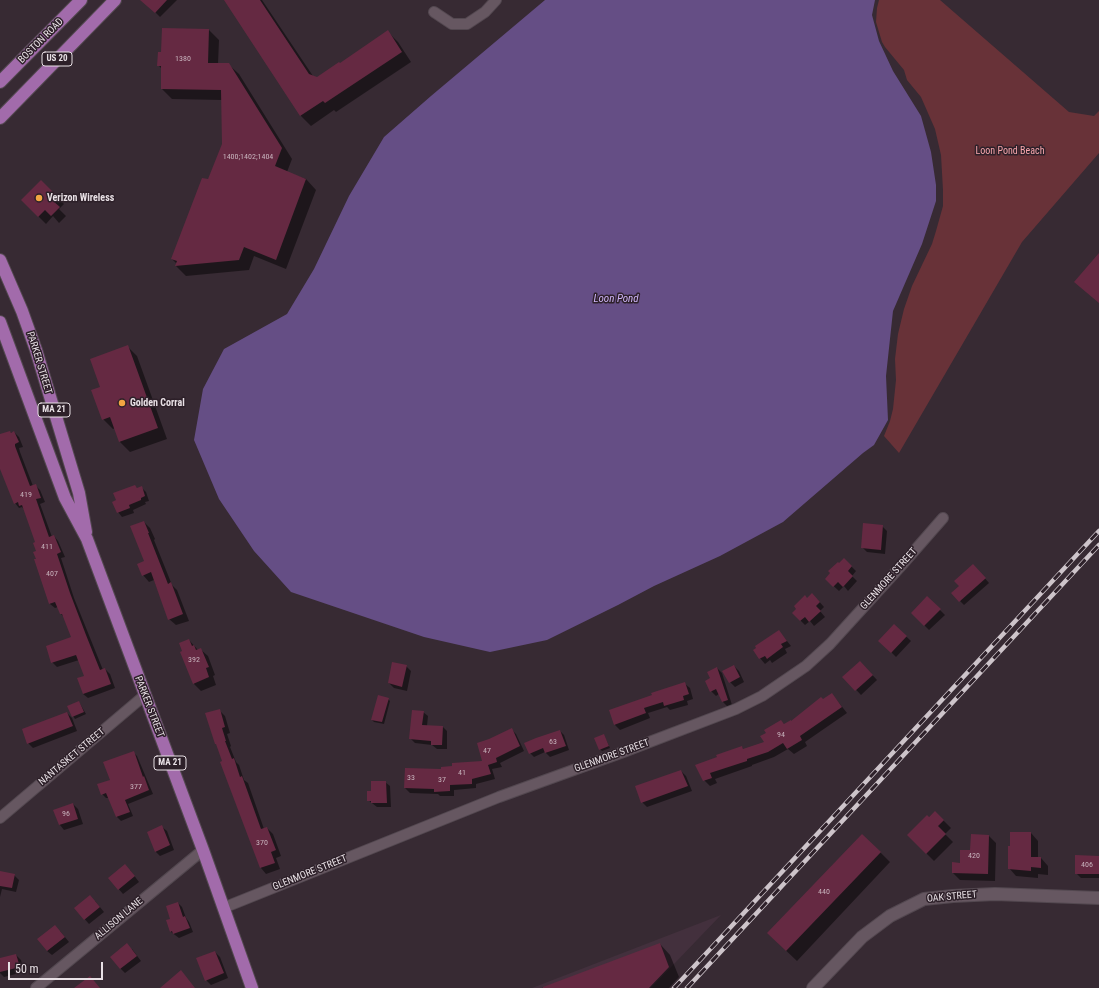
<!DOCTYPE html>
<style>
body{margin:0}
#map{position:relative;width:1099px;height:988px;overflow:hidden;background:#372a33;font-family:"Roboto Condensed",sans-serif}
canvas{display:block}
.scale{position:absolute;left:8px;top:962px;width:95px;height:18px;box-sizing:border-box;border:2px solid #e8e0e5;border-top:0;padding-left:5px;font-size:12px;line-height:14px;white-space:nowrap;color:#e8e0e5;-webkit-text-stroke:3px #2d2029;paint-order:stroke}
</style>
<div id="map">
<canvas width="1099" height="988"></canvas>
<div class="scale">50 m</div>
</div>
<script>
const context = document.querySelector('canvas').getContext('2d');
context.lineJoin = 'round';
function fill(path, color) {
  context.fillStyle = color;
  context.fill(path, 'evenodd');
}
function toPath(rows) {
  const path = new Path2D();
  for (const r of rows) {
    path.moveTo(r[0], r[1]);
    for (let i = 2; i < r.length; i += 2) path.lineTo(r[i], r[i + 1]);
  }
  return path;
}
function trace(path, color, width, dash) {
  context.strokeStyle = color;
  context.lineWidth = width;
  context.lineCap = dash ? 'butt' : 'round';
  context.setLineDash(dash || []);
  context.stroke(path);
}
function drawText(font, color, halo, rows, align = 'center') {
  context.font = font + ' "Roboto Condensed",sans-serif';
  context.lineWidth = 3;
  context.setLineDash([]);
  context.textBaseline = 'middle';
  context.strokeStyle = halo;
  context.fillStyle = color;
  for (const [text, x, y, turn = 0] of rows) {
    context.save();
    context.translate(x, y);
    context.rotate((+turn || 0) * Math.PI / 180);
    context.textAlign = isNaN(turn) ? turn : align;
    if (halo) context.strokeText(text, 0, 0);
    context.fillText(text, 0, 0);
    context.restore();
  }
}
const built = toPath([
 [721,915,651,988,532,988]
]);
const green = toPath([
 [879,0,940,0,1069,112,1094,116,1099,111,1099,153,1022,242,899,453,884,436,890,421,893,409,896,380,895,359,898,334,904,309,912,286,932,244,936,231,943,206,943,190,941,155,935,129,921,97,907,80,904,70,885,47,882,42,876,22,877,8]
]);
const water = toPath([
 [545,0,875,0,872,15,879,41,893,71,921,116,931,152,936,185,936,201,922,244,893,311,886,376,888,420,874,445,863,453,783,522,720,556,654,586,618,605,547,640,490,652,424,637,291,592,254,551,219,499,194,440,203,389,224,349,287,314,314,269,349,196,384,137,431,96]
]);
const shadow = toPath([
 [143,0,177,0,160,17],
 [225,0,262,0,313,76,317,78,340,65,388,32,398,42,411,62,336,112,334,110,311,126,301,116],
 [209,30,219,40,218,64,228,64,239,74,292,159,287,172,306,179,316,190,286,269,254,256,249,270,186,276,176,266,177,264,172,259,208,180,223,144,222,100,172,99,162,89,162,69,158,65,162,53],
 [41,181,64,204,59,209,66,216,59,223,53,216,46,224,22,200],
 [127,346,137,356,167,439,130,452,120,442,115,428,113,429,103,419,102,387],
 [10,432,12,433,14,432,19,437,23,447,19,448,20,452,33,486,35,485,40,490,45,502,40,504,52,537,54,536,58,541,65,557,61,558,74,598,103,670,105,669,110,674,115,688,88,698,83,694,85,676,79,660,57,667,52,662,72,638,64,617,61,614,58,607,55,608,50,604,37,559,37,543,25,510,22,507,19,508,15,503,0,466,0,435],
 [135,486,138,489,141,487,146,492,149,501,145,502,146,504,133,510,134,513,122,517,118,512,118,501],
 [144,522,150,528,155,539,154,540,172,585,177,590,189,621,176,625,169,619,154,580,149,582,143,575,145,562],
 [882,526,887,531,885,554,867,552,862,547],
 [844,559,856,571,852,576,857,581,848,591,844,586,839,591,826,579],
 [977,569,989,583,964,605,960,601],
 [927,597,945,615,929,630,912,613],
 [807,599,817,599,824,607,820,611,825,617,814,626,810,621,805,625,793,613],
 [894,625,911,641,896,657,880,641],
 [779,631,791,646,785,649,787,653,772,663,770,660,765,664,754,651],
 [189,640,198,650,200,649,208,656,215,675,213,676,216,685,201,691,194,684],
 [406,666,411,671,407,691,394,688,389,683],
 [734,666,739,671,744,682,735,687,730,682],
 [865,667,877,680,861,695,844,677],
 [717,668,722,673,732,705,728,707,723,702,719,694,716,696,711,691,712,679],
 [685,684,690,688,693,699,687,701,688,705,670,710,667,707,648,713,650,718,620,730,615,725,610,711],
 [832,694,847,713,805,742,807,746,794,754,788,749,774,757,752,765,752,766,715,779,717,783,710,786,704,780,697,766,742,747,744,750,765,743,781,721,785,725,791,722],
 [388,699,390,701,384,724,374,722,372,720],
 [79,702,86,714,75,719,73,716],
 [219,710,225,716,230,733,227,734,231,746,230,747,236,762,239,765,244,780,248,783,264,829,267,828,273,834,281,856,276,858,280,869,266,874,261,868,221,763,224,762],
 [423,712,428,716,427,726,442,726,447,731,447,749,437,749,432,745,415,743,410,738],
 [67,713,72,718,77,731,33,748,28,743],
 [511,729,516,734,524,751,500,763,502,767,492,769,495,779,476,784,476,788,454,790,454,796,440,796,438,794,410,793,405,788,442,770,483,762,490,740],
 [560,731,564,735,569,750,550,757,545,752,534,757,530,753],
 [604,735,610,748,602,751,600,749],
 [133,752,137,756,153,794,128,804,133,816,121,821,117,817,109,798,106,798,102,794,111,780],
 [681,771,686,776,692,791,647,807,642,802],
 [385,782,390,786,391,807,377,807,368,800,372,792],
 [73,804,78,809,83,824,64,830,60,825,55,810],
 [935,812,951,828,945,834,953,842,934,861,908,835],
 [162,827,167,831,174,850,160,856,155,851],
 [1031,833,1038,841,1038,858,1041,858,1048,866,1048,875,1038,874,1038,878,1016,876,1009,868],
 [989,836,996,843,995,881,960,880,953,873,971,852],
 [880,852,890,862,797,961,778,943],
 [1099,857,1099,878,1081,878,1076,873],
 [130,870,139,882,123,894,110,879],
 [0,872,14,875,19,880,16,892,2,889,0,897],
 [95,901,104,912,89,924,75,908],
 [178,903,182,907,186,918,189,922,193,932,179,938,171,932,167,921,172,919],
 [60,931,69,942,52,955,47,951],
 [660,944,670,955,679,977,669,988,542,988],
 [132,949,141,961,125,973,120,968],
 [215,952,220,957,228,978,211,985,206,980],
 [16,955,21,960,24,972,4,977,0,973,0,959]
]);
const building = toPath([
 [140,0,167,0,155,13],
 [224,0,260,0,309,74,317,77,339,62,340,63,388,30,402,52,325,103,323,101,300,116],
 [162,28,209,29,208,63,229,63,282,148,275,166,306,179,276,260,244,247,239,260,175,266,177,261,171,259,202,178,208,179,222,144,221,90,161,89,161,66,157,66,158,52,161,52],
 [41,180,57,196,53,201,60,207,51,216,45,210,38,217,21,200],
 [1099,253,1099,303,1074,282],
 [128,345,158,428,119,442,110,417,102,420,91,390,100,387,90,359],
 [10,431,11,433,14,431,19,442,15,444,15,446,30,486,36,484,41,498,36,499,49,537,54,535,61,552,57,554,70,593,86,635,100,670,105,668,111,684,83,694,77,678,84,676,76,655,51,663,46,646,71,637,62,614,60,614,55,602,49,604,34,559,36,559,33,552,36,551,33,543,35,542,22,505,19,506,18,502,14,504,0,469,0,434],
 [135,485,137,488,142,486,145,496,141,498,141,500,129,505,130,508,117,513,112,502,116,500,113,493],
 [144,521,149,533,148,533,168,584,171,582,183,614,168,620,151,572,142,576,137,564,144,561,130,526],
 [863,523,883,525,881,550,861,548],
 [844,558,852,566,848,571,853,576,843,587,838,582,833,587,825,579,830,573,828,571,838,562,839,563],
 [973,564,986,578,959,602,951,593,959,586,954,581],
 [812,593,820,602,816,606,821,611,809,622,805,617,800,621,792,613,796,609,794,606,805,595,807,598],
 [927,596,941,609,924,626,911,613],
 [894,624,907,636,891,653,878,641],
 [779,630,787,641,781,644,783,647,767,659,765,656,759,659,753,650,756,648,755,646],
 [189,639,192,646,194,645,196,650,201,648,209,667,206,668,209,677,193,684,180,652,182,651,179,643],
 [860,661,873,675,855,691,842,677],
 [392,662,407,665,402,687,388,683],
 [734,665,740,677,729,683,722,671],
 [717,667,728,700,722,702,716,689,710,692,705,681,710,678,707,672],
 [685,682,689,694,683,696,684,700,664,706,663,702,644,708,646,713,614,725,609,710,652,695,651,693],
 [832,693,842,707,800,736,802,740,787,749,783,743,768,752,747,759,747,761,710,773,712,778,703,781,695,765,717,757,716,755,742,746,743,749,764,742,760,736,766,733,764,730,781,720,784,724,791,720,791,721,821,697,823,699],
 [378,695,389,698,382,722,371,720],
 [79,701,84,712,72,717,67,706],
 [220,709,225,727,222,728,226,741,225,741,232,759,234,758,240,777,242,776,261,829,267,827,276,850,271,852,275,863,260,868,220,762,222,761,216,744,215,744,205,713],
 [412,710,424,711,422,725,443,726,442,745,431,745,431,741,409,739],
 [67,712,73,726,27,744,22,729],
 [512,728,520,746,496,758,497,762,488,765,491,774,472,779,472,784,450,785,450,791,434,792,434,789,404,788,405,768,441,769,441,767,452,766,452,763,482,761,477,743,489,739],
 [560,730,566,746,545,753,543,748,529,754,524,743,536,738],
 [604,734,609,746,599,750,594,738],
 [134,751,143,777,144,776,149,790,125,800,130,812,116,817,106,793,101,795,97,784,110,780,103,762],
 [681,770,688,786,641,803,635,786],
 [371,781,386,781,387,803,371,803,371,801,367,801,367,791,371,791],
 [73,803,78,819,59,825,53,810],
 [935,811,944,820,938,826,946,834,926,854,907,835,927,815,929,817],
 [162,825,170,845,155,852,147,832],
 [1010,832,1031,832,1031,857,1041,857,1041,868,1031,867,1031,871,1008,869,1008,846,1010,846],
 [862,834,881,852,786,951,767,933],
 [971,834,989,835,988,874,952,873,952,862,960,863,960,850,970,850],
 [1075,855,1099,856,1099,874,1075,874],
 [125,864,135,876,118,890,108,878],
 [0,871,15,874,12,888,0,886],
 [90,895,100,907,84,920,74,908],
 [178,902,183,917,185,916,190,928,173,934,172,931,170,932,166,920,170,919,166,906],
 [55,925,65,937,47,951,37,939],
 [127,943,137,956,120,969,110,957],
 [660,943,669,967,649,988,543,988,543,987],
 [215,951,224,973,205,981,196,958],
 [16,954,20,967,0,972,0,958],
 [181,970,195,988,160,988],
 [90,976,100,988,74,988]
]);
const minor = toPath([
 [434,12,452,24,467,24,485,12,496,0],
 [0,818,145,695],
 [223,908,499,797,626,751,736,709,762,696,806,666,830,644,901,566,943,518],
 [36,988,203,850]
]);
const tertiary = toPath([
 [813,988,862,937,890,916,924,899,953,896,995,894,1099,898]
]);
const primary = toPath([
 [0,82,81,0],
 [0,118,115,0],
 [0,260,22,311,36,350,79,493,86,532],
 [0,322,65,498,87,539,203,850,252,988]
]);
const rail = toPath([
 [674,988,1099,531],
 [687,988,1099,545]
]);
const markers = [
 [39,198,4,"#f3a542"],
 [122,403,4,"#f3a542"]
];
const numberNames = [
 ["1380",183,59],
 ["1400;1402;1404",248,157],
 ["419",26,495],
 ["411",47,547],
 ["407",52,574],
 ["392",194,660],
 ["94",781,735],
 ["63",553,742],
 ["47",487,751],
 ["41",462,773],
 ["33",411,778],
 ["37",442,780],
 ["377",136,787],
 ["96",66,814],
 ["370",262,843],
 ["420",974,856],
 ["406",1087,865],
 ["440",824,892]
];
const shields = [
 [57,59,30],
 [54,410,32],
 [170,763,32]
];
const shieldNames = [
 ["US 20",57,59],
 ["MA 21",54,410],
 ["MA 21",170,763]
];
const streetNames = [
 ["BOSTON ROAD",41,41,-45],
 ["PARKER STREET",39,363,73],
 ["GLENMORE STREET",889,579,-48],
 ["PARKER STREET",149,707,69],
 ["GLENMORE STREET",612,756,-20],
 ["NANTASKET STREET",72,757,-40],
 ["GLENMORE STREET",310,873,-22],
 ["OAK STREET",952,897,-5],
 ["ALLISON LANE",119,919,-40]
];
const parkNames = [
 ["Loon Pond Beach",1010,151]
];
const poiNames = [
 ["Verizon Wireless",47,198],
 ["Golden Corral",130,403]
];
const waterNames = [
 ["Loon Pond",616,299]
];
fill(built, '#43303d');
fill(green, '#683238');
fill(water, '#654e85');
fill(shadow, '#0007');
fill(building, '#652942');
trace(minor, '#534850', 12);
trace(tertiary, '#534850', 14);
trace(primary, '#534850', 14);
trace(minor, '#665761', 10);
trace(tertiary, '#665761', 12);
trace(primary, '#a26bab', 12);
trace(rail, '#cdc4ca', 4.5);
trace(rail, '#2d2029', 3, [9]);
for (const [x, y, r, color] of markers) {
  const dot = new Path2D();
  dot.arc(x, y, r, 0, 2 * Math.PI);
  context.fillStyle = color;
  context.fill(dot);
  trace(dot, '#2d2029', 1.5);
}
drawText('8px', '#c7b2bc', null, numberNames);
for (const [x, y, w] of shields) {
  const box = new Path2D();
  box.roundRect(x - w / 2, y - 7, w, 14, 3);
  context.fillStyle = '#2d2029';
  context.fill(box);
  trace(box, '#e8e0e5', 1);
}
drawText('bold 9px', '#e8e0e5', null, shieldNames);
drawText('10px', '#e8e0e5', '#2d2029', streetNames);
drawText('10px', '#f8a6ac', '#2d2029', parkNames);
drawText('bold 10px', '#e8e0e5', '#2d2029', poiNames, 'left');
drawText('italic 11px', '#cfb5f8', '#2d2029', waterNames);
</script>
